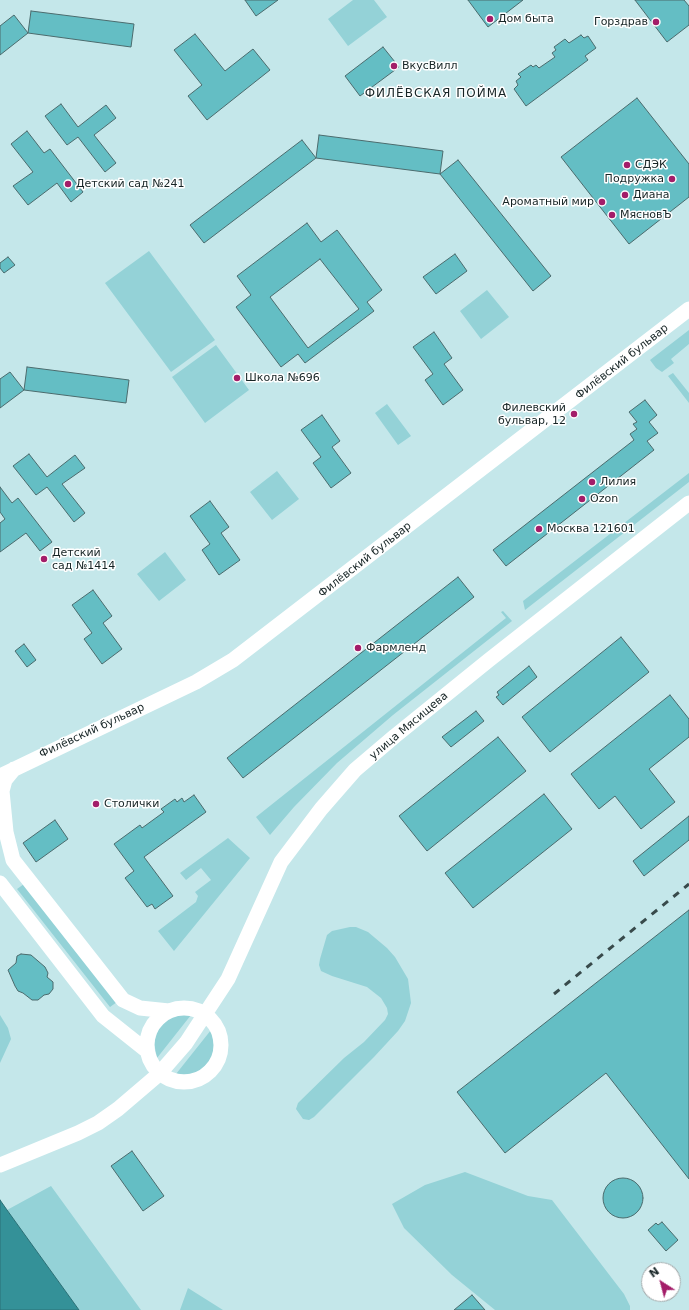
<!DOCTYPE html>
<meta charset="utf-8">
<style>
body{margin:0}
#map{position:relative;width:689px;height:1310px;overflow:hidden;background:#c4e7ea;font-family:"DejaVu Sans",sans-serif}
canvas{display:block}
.north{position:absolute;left:641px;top:1262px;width:40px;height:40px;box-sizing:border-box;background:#fff;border:1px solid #a2a7a8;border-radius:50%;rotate:324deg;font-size:11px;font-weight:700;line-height:16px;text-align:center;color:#162425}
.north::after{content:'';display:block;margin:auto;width:14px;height:18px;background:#a31d69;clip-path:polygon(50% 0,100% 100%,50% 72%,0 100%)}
</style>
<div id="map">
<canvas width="689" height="1310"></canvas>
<div class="north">N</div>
</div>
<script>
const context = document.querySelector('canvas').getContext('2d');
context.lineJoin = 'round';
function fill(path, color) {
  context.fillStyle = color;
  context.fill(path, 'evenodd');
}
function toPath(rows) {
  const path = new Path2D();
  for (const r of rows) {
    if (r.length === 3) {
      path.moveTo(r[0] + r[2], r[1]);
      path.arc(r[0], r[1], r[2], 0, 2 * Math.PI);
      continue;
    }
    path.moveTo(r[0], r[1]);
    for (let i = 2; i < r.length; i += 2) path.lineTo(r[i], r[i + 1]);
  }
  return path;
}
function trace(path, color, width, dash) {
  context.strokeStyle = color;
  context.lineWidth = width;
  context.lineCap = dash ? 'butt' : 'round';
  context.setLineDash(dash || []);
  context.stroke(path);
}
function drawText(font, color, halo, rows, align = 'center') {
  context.font = font + ' "DejaVu Sans",sans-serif';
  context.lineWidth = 3;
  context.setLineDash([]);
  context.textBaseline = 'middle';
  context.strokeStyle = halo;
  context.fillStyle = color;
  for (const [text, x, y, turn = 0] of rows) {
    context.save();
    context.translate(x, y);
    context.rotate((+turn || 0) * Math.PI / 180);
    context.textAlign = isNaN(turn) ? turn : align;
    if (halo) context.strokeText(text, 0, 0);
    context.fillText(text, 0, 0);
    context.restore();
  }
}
const green = toPath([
 [353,0,374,0,387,17,348,46,328,19],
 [149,251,215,340,171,372,105,283],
 [487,290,509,317,481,339,460,311],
 [689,330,689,344,671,359,674,363,662,372,656,368,650,360],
 [216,345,249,390,205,423,172,377],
 [673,373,689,393,689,403,668,376],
 [387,404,411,436,398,445,375,413],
 [277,471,299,499,272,520,250,492],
 [689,473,689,482,525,610,523,601],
 [165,552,186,580,159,601,137,574],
 [503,611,512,621,393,715,337,763,294,807,270,835,256,817,506,618,501,612],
 [228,838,250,858,174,951,158,931,196,902,198,896,195,892,211,880,201,868,186,880,180,873],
 [24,884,117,1002,110,1007,17,889],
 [350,927,356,927,368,932,387,948,395,957,408,979,411,1003,405,1021,398,1031,374,1057,314,1117,309,1120,303,1119,296,1109,298,1103,344,1058,364,1042,385,1020,388,1014,387,1008,381,998,367,987,332,976,321,971,319,965,320,959,327,935,332,931],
 [184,1014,191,1015,157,1058,154,1043,158,1030,169,1018],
 [0,1015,8,1028,11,1039,0,1063],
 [211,1030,214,1046,213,1055,208,1063,201,1070,193,1074,176,1074],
 [465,1172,528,1196,552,1200,624,1294,630,1306,630,1310,495,1310,452,1275,404,1228,392,1204,425,1185],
 [51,1186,141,1310,79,1310,7,1210],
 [188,1288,223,1310,180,1310]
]);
const water = toPath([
 [0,1200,7,1210,79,1310,0,1310,0,1200]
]);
const building = toPath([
 [245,0,278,0,256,16,245,0],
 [468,0,523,0,488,27,468,0],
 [635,0,684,0,689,6,689,25,667,42,635,0],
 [31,11,134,24,131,47,28,33,0,55,0,26,14,15,28,33,31,11],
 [195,34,225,71,253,49,270,70,207,120,188,96,202,85,174,50,195,34],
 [581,35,584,38,588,36,596,48,585,56,588,60,526,106,514,89,518,85,516,81,521,77,518,74,531,65,533,67,536,65,539,68,555,57,552,53,556,50,554,47,565,39,569,43,581,35],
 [383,47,399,67,360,96,345,76,383,47],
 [637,98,689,164,689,197,629,244,561,157,637,98],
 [61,104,78,127,106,105,116,118,94,135,116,163,105,172,78,137,67,145,45,116,61,104],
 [27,131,44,153,50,149,83,192,71,202,57,183,28,205,13,186,33,172,11,144,27,131],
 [319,135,443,151,440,174,316,158,319,135],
 [302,140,316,158,204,243,190,225,302,140],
 [458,160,551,276,533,291,440,174,458,160],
 [307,223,321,242,337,230,382,290,367,302,374,311,305,363,298,354,281,367,236,307,251,295,237,276,307,223],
 [320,259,359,309,308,348,270,297,320,259],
 [455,254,467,271,436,294,423,277,455,254],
 [8,257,15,265,4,273,0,268,0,263,8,257],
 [434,332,452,358,444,364,463,390,443,405,425,380,433,374,413,347,434,332],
 [27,367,129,380,126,403,24,390,0,408,0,379,10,372,24,390,27,367],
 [645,400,657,415,649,422,658,433,647,441,654,450,506,566,493,550,634,440,630,434,637,429,633,424,637,422,629,412,645,400],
 [322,415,340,441,332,447,351,473,331,488,313,463,321,457,301,430,322,415],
 [29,454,47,477,75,455,85,468,62,484,85,513,74,522,47,487,36,495,13,466,29,454],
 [0,487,12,503,18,498,52,542,40,551,26,533,0,552,0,523,5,519,0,512,0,487],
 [210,501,229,527,221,533,240,560,219,575,202,550,210,544,190,516,210,501],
 [458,577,474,597,243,778,227,758,458,577],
 [93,590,112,616,103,623,122,649,102,664,84,639,92,633,72,605,93,590],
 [621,637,649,672,550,752,522,717,621,637],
 [24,644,36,660,27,667,15,651,24,644],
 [529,666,537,677,503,705,496,697,499,695,497,692,529,666],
 [670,695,689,719,689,737,649,769,675,802,641,829,615,796,599,809,571,774,670,695],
 [476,711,484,721,451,747,442,737,476,711],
 [498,737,526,771,427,851,399,816,498,737],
 [544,794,572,829,473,908,445,873,544,794],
 [194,795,206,812,144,857,173,896,155,909,152,904,147,907,125,878,134,871,114,844,140,825,142,828,164,812,161,809,175,799,177,802,182,798,184,802,194,795],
 [689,816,689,840,644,876,633,861,689,816],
 [55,820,68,839,36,862,23,843,55,820],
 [689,910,689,1179,606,1073,505,1153,457,1092,689,910],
 [21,954,31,955,45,967,48,973,47,977,53,982,53,989,49,994,44,995,38,1000,32,1000,23,993,18,991,15,986,8,970,16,963,17,956,21,954],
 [132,1151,164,1196,143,1211,111,1166,132,1151],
 [623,1198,20],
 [662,1222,678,1240,666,1251,648,1230,656,1223,658,1225,662,1222],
 [472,1295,485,1310,454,1310,472,1295]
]);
const secondary = toPath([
 [14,769,5,780,2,791,6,832,13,860,123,1000,140,1008,169,1011],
 [0,776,196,682,233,660,689,309],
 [0,883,103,1016,147,1051],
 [184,1045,37],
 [0,1165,78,1133,98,1123,118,1109,159,1074,186,1043,228,979,281,862,321,809,355,770,395,736,489,660,689,503]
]);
const rail = toPath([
 [554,994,689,884]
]);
const markers = [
 [490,19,4,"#a31d69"],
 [656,22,4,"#a31d69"],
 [394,66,4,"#a31d69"],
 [627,165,4,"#a31d69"],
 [672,179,4,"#a31d69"],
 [68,184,4,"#a31d69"],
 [625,195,4,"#a31d69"],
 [602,202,4,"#a31d69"],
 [612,215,4,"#a31d69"],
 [237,378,4,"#a31d69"],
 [574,414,4,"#a31d69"],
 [592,482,4,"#a31d69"],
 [582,499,4,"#a31d69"],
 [539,529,4,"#a31d69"],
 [44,559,4,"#a31d69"],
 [358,648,4,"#a31d69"],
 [96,804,4,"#a31d69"]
];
const poiNames = [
 ["Дом быта",498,19],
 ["Горздрав",648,22,"right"],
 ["ВкусВилл",402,66],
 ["СДЭК",635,165],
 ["Подружка",664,179,"right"],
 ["Детский сад №241",76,184],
 ["Диана",633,195],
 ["Ароматный мир",594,202,"right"],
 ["МясновЪ",620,215],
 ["Школа №696",245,378],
 ["Филевский",566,408,"right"],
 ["бульвар, 12",566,421,"right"],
 ["Лилия",600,482],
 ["Ozon",590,499],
 ["Москва 121601",547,529],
 ["Детский",52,553],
 ["сад №1414",52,566],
 ["Фармленд",366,648],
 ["Столички",104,804]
];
const streetNames = [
 ["Филёвский бульвар",622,362,-38],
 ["Филёвский бульвар",365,560,-38],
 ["улица Мясищева",409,726,-40],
 ["Филёвский бульвар",92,731,-25]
];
const neighbourhoodNames = [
 ["ФИЛЁВСКАЯ ПОЙМА",436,94]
];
fill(green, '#94d2d7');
fill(water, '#349198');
trace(water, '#2b7076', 1);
fill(building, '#64bec4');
trace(building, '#4b6b6d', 1);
trace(secondary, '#fff', 15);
trace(rail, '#384a4b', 3, [7, 7]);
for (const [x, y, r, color] of markers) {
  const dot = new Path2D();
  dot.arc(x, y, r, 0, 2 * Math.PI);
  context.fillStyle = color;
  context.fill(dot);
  trace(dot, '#fff', 1.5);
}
drawText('11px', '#162425', '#fff', poiNames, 'left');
drawText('11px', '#162425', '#fff', streetNames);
context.letterSpacing = '1px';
drawText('12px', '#162425', '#fff', neighbourhoodNames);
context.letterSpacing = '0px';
</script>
